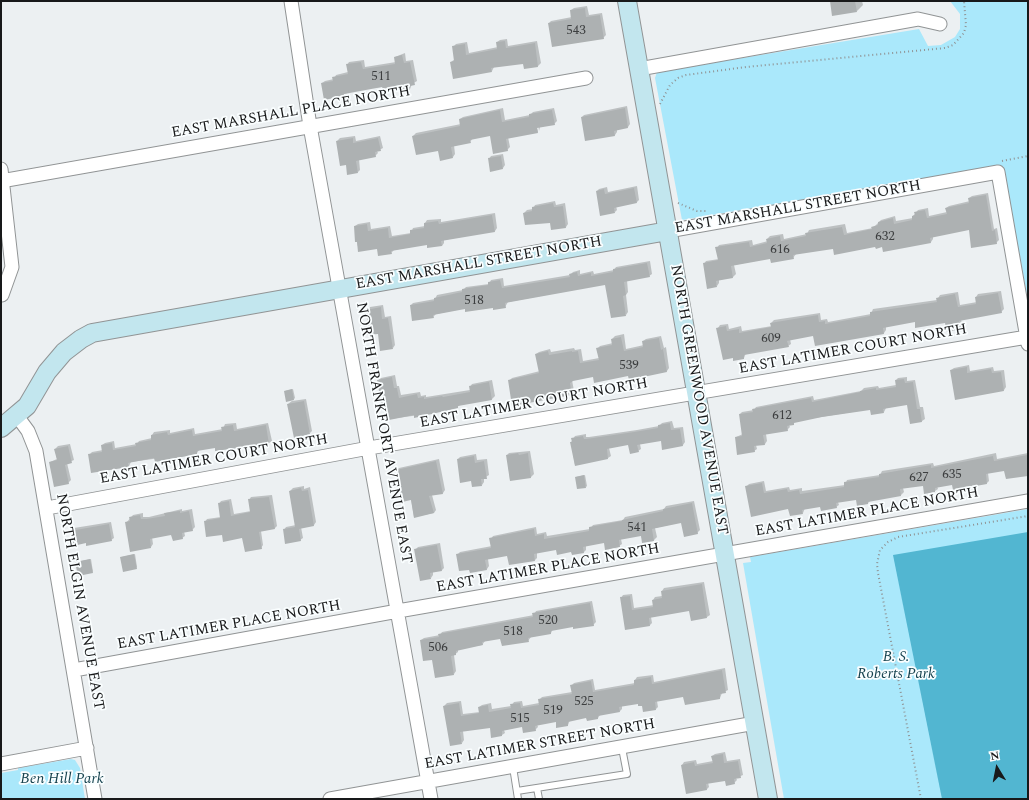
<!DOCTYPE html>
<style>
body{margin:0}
#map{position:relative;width:1029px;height:800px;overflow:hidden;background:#ecf0f2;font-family:Spectral,serif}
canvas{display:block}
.frame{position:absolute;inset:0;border:2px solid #18191a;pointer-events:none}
.north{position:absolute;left:977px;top:748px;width:40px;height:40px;-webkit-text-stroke:3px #fafeff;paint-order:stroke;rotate:350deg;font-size:11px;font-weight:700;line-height:16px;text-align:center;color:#18191a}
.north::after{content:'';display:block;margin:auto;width:14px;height:18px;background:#18191a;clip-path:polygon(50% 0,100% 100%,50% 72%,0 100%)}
</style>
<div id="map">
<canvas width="1029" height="800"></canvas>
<div class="frame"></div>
<div class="north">N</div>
</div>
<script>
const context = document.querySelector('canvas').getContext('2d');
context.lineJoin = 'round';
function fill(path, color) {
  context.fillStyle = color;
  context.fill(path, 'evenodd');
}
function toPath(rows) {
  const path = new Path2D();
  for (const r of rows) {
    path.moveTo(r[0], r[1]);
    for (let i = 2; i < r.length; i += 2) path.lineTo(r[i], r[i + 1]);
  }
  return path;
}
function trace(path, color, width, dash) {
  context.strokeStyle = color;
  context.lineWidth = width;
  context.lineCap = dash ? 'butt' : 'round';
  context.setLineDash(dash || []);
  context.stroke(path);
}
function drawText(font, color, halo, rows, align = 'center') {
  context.font = font + ' Spectral,serif';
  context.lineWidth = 3.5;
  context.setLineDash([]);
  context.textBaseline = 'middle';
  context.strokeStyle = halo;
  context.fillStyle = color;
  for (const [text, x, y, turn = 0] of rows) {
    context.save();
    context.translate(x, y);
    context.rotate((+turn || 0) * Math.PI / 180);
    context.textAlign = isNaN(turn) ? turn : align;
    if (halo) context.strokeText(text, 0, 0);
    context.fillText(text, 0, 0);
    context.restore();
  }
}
const green = toPath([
 [950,1,1028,1,1028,300,1003,166,682,220,655,78,657,72,919,29,928,46,941,45,955,37,960,29,960,14],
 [1028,509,1028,799,784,799,743,563,751,562,750,557],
 [71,759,75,760,80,768,85,799,1,799,1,773,18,770,18,768]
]);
const water = toPath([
 [1028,532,1028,799,942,799,893,555]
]);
const shadow = toPath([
 [831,1,862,1,863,5,857,11],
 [587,6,589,15,602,13,606,35,603,38,549,23,551,21,572,17,571,10,574,8],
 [507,39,508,46,537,41,541,63,538,66,525,68,524,63,494,67,492,71,451,62,455,59,453,47,456,44,467,42,469,53,498,47,497,42,500,40],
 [405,53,406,61,413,60,417,81,412,84,410,89,401,85,363,89,325,99,322,83,325,81,334,79,336,75,348,72,347,65,349,62,364,60,365,67,396,62,395,57],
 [627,106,630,124,628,127,617,129,617,132,615,135,586,140,582,117,584,115],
 [503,108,505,120,530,115,533,112,554,108,557,121,554,124,540,127,539,131,538,123,536,123,538,132,508,137,510,147,507,150,490,135,473,138,470,142,454,145,455,154,453,157,413,136,416,133,461,124,460,119,463,117],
 [355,136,356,141,380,136,383,148,377,151,378,153,375,156,359,159,360,170,358,172,346,164,337,141,340,138],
 [503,154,505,165,503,168,489,159,491,156],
 [637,186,639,200,637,202,616,206,617,210,615,212,597,191,599,189,607,187,608,192],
 [988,193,994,229,997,228,999,240,996,243,970,229,933,236,933,239,931,242,882,246,834,247,796,254,793,258,771,258,734,265,736,274,733,277,719,280,719,283,717,286,704,264,706,261,719,259,717,248,719,245,752,240,753,245,768,241,767,239,770,236,783,234,784,239,807,234,809,230,845,224,847,233,873,228,881,220,895,216,896,221,913,218,913,216,918,210,928,208,929,216,947,212,946,208,949,206,970,201,969,198,972,196],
 [555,201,556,205,565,203,568,224,566,227,524,213,527,210,533,209,535,205],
 [495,213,497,228,495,231,444,240,444,243,442,246,428,244,394,250,391,253,378,248,359,251,355,234,355,226,358,224,370,222,371,229,390,226,392,236,411,233,413,228,425,226,425,223,427,220,441,219,441,222],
 [650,261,652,274,649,276,627,280,628,292,626,295,628,312,626,315,606,284,508,302,505,307,466,308,436,314,433,317,411,305,413,303,435,299,437,295,463,290,466,287,489,284,491,280,503,278,504,286,570,275,573,272,580,270,580,274,593,271,594,274,614,270,616,267],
 [1001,291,1004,309,1001,312,961,319,962,326,960,328,946,322,915,321,886,326,886,330,884,333,814,335,790,339,791,344,788,346,746,353,744,358,718,328,720,325,728,324,729,329,741,326,742,331,772,326,771,323,774,320,820,313,821,320,827,319,828,322,871,314,873,309,937,300,940,295,958,292,960,305,977,302,976,297,978,294],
 [383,305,385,317,391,316,395,345,393,348,379,333,365,325,368,322,367,310,370,307],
 [624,334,626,349,644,345,643,341,646,339,661,336,664,348,666,347,669,368,667,371,594,376,572,380,574,391,571,394,509,381,512,378,540,371,536,354,539,352,550,349,551,352,574,348,575,350,581,349,583,361,599,358,597,349,600,346,613,343,612,339,615,336],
 [969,365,970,371,993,367,994,371,1004,370,1006,387,1004,390,951,370,954,368],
 [395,375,397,386,399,386,401,395,420,392,421,396,426,395,426,397,470,390,470,387,472,384,492,380,495,396,492,399,460,405,457,407,427,414,390,419,378,380,381,378],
 [907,377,907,381,915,380,920,407,923,407,925,419,922,421,911,423,908,404,886,408,884,412,871,409,796,421,789,425,790,427,787,430,766,434,767,441,765,444,756,445,757,449,754,451,736,437,743,434,740,414,742,412,754,410,756,407,813,396,814,400,861,391,864,388,878,386,879,388,896,385,896,380,898,378],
 [293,389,295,398,292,401,306,399,312,431,310,433,288,404,293,400,285,391],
 [672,421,674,428,683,427,685,442,683,445,661,440,640,444,641,449,638,451,629,444,609,448,611,456,608,458,575,465,571,442,575,436,586,434,586,437,589,437,637,430,659,426,662,423],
 [236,423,237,429,268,423,272,441,269,443,216,450,216,447,199,450,197,453,131,462,129,466,89,455,92,452,103,450,102,445,105,443,114,441,115,448,137,444,139,441,152,438,152,435,154,432,170,430,170,433,194,428,195,434,223,429,225,424],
 [70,444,74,460,67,463,71,480,68,483,50,462,57,459,55,449,58,446],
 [530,451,534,474,531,477,510,480,507,455,509,453],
 [996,453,997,459,1028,453,1028,475,1006,478,1005,470,988,473,989,481,987,483,953,483,937,486,938,489,935,491,924,485,903,488,904,492,901,495,871,500,868,503,857,499,838,502,839,505,836,507,821,506,805,508,803,513,747,486,749,484,764,481,766,491,789,487,790,490,802,488,802,491,845,485,847,480,880,475,882,471,933,463,934,466],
 [476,454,477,460,487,459,489,475,484,478,484,482,482,485,458,459,460,457],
 [439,459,445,490,443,493,432,495,436,510,434,513,414,517,411,499,397,470,399,468],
 [585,475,587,486,586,487,576,477],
 [304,486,304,489,310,487,316,522,314,525,301,527,303,538,300,540,284,530,286,527,296,525,290,491,293,488],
 [272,495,277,526,275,528,261,531,263,545,261,548,243,537,222,534,205,522,207,519,221,517,219,504,221,501,231,499,234,514,251,511,249,500,251,497],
 [694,501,700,530,697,533,682,522,655,528,657,537,654,540,643,542,641,535,621,539,622,544,619,546,605,542,586,545,586,550,584,552,557,549,537,552,537,558,535,560,508,555,488,559,489,566,487,569,470,569,457,555,460,552,492,546,491,539,493,536,536,527,537,534,546,532,547,536,590,529,593,525,623,520,625,517,664,509,666,506],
 [182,509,182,511,192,509,195,527,192,530,184,531,185,536,182,538,172,534,152,537,153,544,151,547,126,523,133,515,143,513,143,517,149,517],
 [111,522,114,538,111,540,86,542,71,531,74,528],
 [440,543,444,568,442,570,433,572,433,575,431,578,415,550,418,547],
 [135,554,137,567,136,568,122,557],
 [91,559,93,572,77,562],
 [704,582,710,615,707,617,690,610,651,617,652,623,650,625,626,629,621,598,623,595,632,594,634,608,654,605,653,600,655,597,662,596,662,591,664,588],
 [592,601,596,622,593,625,574,625,553,629,551,633,531,637,528,641,501,638,485,641,482,645,458,649,458,652,454,655,456,671,454,674,433,659,421,640,424,638,440,635,442,632,534,615,536,611],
 [725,668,728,690,722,693,720,698,684,696,657,701,658,707,656,709,638,703,622,705,622,709,620,711,600,715,598,718,587,717,570,720,568,725,556,721,537,724,538,727,535,730,523,726,504,730,505,733,502,735,490,727,463,731,464,740,462,743,444,706,447,703,461,701,463,714,480,712,479,707,482,705,491,703,492,709,511,706,514,702,522,701,523,706,539,703,539,700,542,697,572,692,571,686,574,683,593,679,595,690,635,683,635,680,637,677,653,675,654,682],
 [725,752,727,761,740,759,743,775,736,778,737,780,734,783,726,780,708,782,709,787,706,790,682,765,684,762,696,760,697,764,713,761,712,756,715,754]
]);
const building = toPath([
 [830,1,855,1,857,12,832,16],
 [585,8,586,17,600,15,604,39,552,47,548,23,571,19,570,10],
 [505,41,506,48,535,43,538,67,524,69,523,64,491,68,492,72,453,79,450,62,454,61,452,46,465,44,466,55,497,49,496,42],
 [402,55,404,63,410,62,415,85,410,86,410,90,401,92,400,86,383,89,382,87,344,94,344,96,324,100,321,83,333,81,332,77,348,74,346,64,361,62,363,69,395,64,394,57],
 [625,108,628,128,614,131,615,136,585,141,581,117],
 [500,110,502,122,529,117,529,114,552,110,555,125,537,128,538,133,506,139,508,151,493,154,490,136,470,140,471,143,451,147,453,158,440,161,438,151,416,155,412,136,460,126,459,119],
 [353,138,353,143,378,138,381,151,375,152,376,157,356,161,358,173,347,175,346,165,340,166,336,141],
 [501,156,503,169,490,172,488,158],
 [634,188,637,203,614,208,615,213,600,216,596,191,604,189,605,194],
 [986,195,992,231,995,230,997,244,971,248,969,230,930,238,931,243,883,252,882,247,876,249,875,247,834,255,833,249,793,255,794,259,771,263,770,259,731,266,733,278,716,281,717,287,707,289,703,263,718,260,715,247,749,242,750,247,767,243,766,239,780,236,781,241,806,236,805,233,842,227,844,235,872,229,871,227,878,225,878,222,893,218,894,224,912,220,912,216,915,215,914,212,925,210,927,218,947,214,945,208,969,203,968,198],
 [553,203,554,207,563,206,566,228,551,230,550,223,525,225,523,213,532,211,532,207],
 [492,215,495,232,441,241,442,246,427,248,427,245,391,251,392,254,378,256,377,249,358,252,357,242,355,242,354,226,367,224,368,231,388,228,389,238,410,234,410,230,424,228,424,223,438,221,439,224],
 [647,263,650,277,624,282,626,295,623,296,626,316,611,318,605,285,505,303,506,308,493,310,493,308,465,312,465,309,433,315,434,318,412,321,410,305,434,301,434,298,462,292,462,289,488,285,488,282,500,280,502,288,570,277,569,274,577,272,578,276,591,273,591,276,613,272,613,269],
 [998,293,1002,313,959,321,960,329,947,332,945,323,915,328,915,322,883,328,884,334,815,346,813,336,787,341,789,347,744,355,744,359,733,361,733,358,723,360,716,328,726,326,727,331,739,329,739,333,771,327,770,323,818,315,819,322,825,321,825,324,870,316,870,312,937,302,936,298,955,294,958,307,976,304,975,297],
 [381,307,382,319,388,318,393,349,380,351,378,334,366,335,364,324,368,324,366,310],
 [621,337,624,351,643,347,642,341,659,338,661,350,663,349,667,372,629,380,628,376,594,383,593,377,573,381,570,383,572,395,512,406,508,380,539,373,535,354,548,351,549,355,572,351,572,352,578,351,580,363,599,360,596,348,612,345,611,339],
 [967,367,967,373,991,369,992,373,1001,372,1004,391,955,400,950,370],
 [392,377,394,388,397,388,399,398,417,394,418,398,424,397,424,399,442,396,443,397,470,392,469,386,489,382,492,400,458,406,458,408,414,418,414,415,389,420,386,406,382,407,377,380],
 [904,379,905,383,913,382,917,409,920,409,922,422,910,424,907,405,883,409,884,413,871,415,870,410,822,417,794,423,794,425,787,426,788,431,763,435,765,445,754,446,755,452,737,455,735,437,742,436,739,414,753,412,752,409,811,398,812,402,860,392,860,391,876,388,876,390,896,387,895,380],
 [292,389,294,400,286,402,284,391],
 [304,401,310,434,294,438,287,404],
 [670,423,671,430,680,429,683,446,662,450,661,441,637,445,639,452,630,454,628,445,607,449,608,459,575,466,570,442,572,442,571,438,583,436,584,439,586,439,634,432,658,428,658,425],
 [233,425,234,431,266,425,269,444,215,451,215,448,197,451,197,454,172,459,155,462,154,458,128,463,129,467,91,473,88,454,102,452,101,445,112,443,113,450,136,446,135,443,151,440,151,435,167,432,168,435,192,430,193,436,222,431,221,427],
 [68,446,72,463,65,465,69,484,54,487,49,462,57,460,54,449],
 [518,453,519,455,528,453,531,478,510,481,506,455],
 [1027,455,1028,476,1006,479,1004,471,986,474,987,484,953,490,952,485,935,488,935,492,924,494,923,486,900,489,901,496,868,502,868,504,857,506,856,500,836,503,837,508,821,511,820,507,802,510,803,514,790,516,788,509,751,517,745,486,762,483,764,493,787,489,788,492,799,490,800,494,844,487,844,482,879,477,879,474,931,465,931,468,993,456,994,461],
 [474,456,475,463,484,461,487,479,481,479,482,486,472,487,471,481,460,483,457,459],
 [436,461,443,494,429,496,434,513,414,518,411,500,402,502,396,470],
 [584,475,586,488,577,489,575,477],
 [301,488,302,491,308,490,314,526,299,529,301,541,285,544,283,529,295,527,289,491],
 [269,497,275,529,259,532,262,549,245,552,242,538,223,542,222,535,206,537,204,521,220,518,218,503,229,501,231,516,250,512,248,499],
 [692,503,698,534,684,537,681,523,652,529,654,541,642,543,641,536,619,540,620,547,605,550,604,543,583,547,584,553,572,555,571,552,557,555,556,550,534,554,535,561,509,565,507,556,485,560,487,570,470,573,469,570,459,571,456,554,491,548,489,538,534,529,535,536,544,534,544,539,589,531,589,527,622,521,622,520,663,511,663,509],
 [180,511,180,513,189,511,193,531,182,533,183,539,173,541,171,535,150,539,151,548,130,552,125,522,130,521,129,517,140,515,141,519,146,519,165,516,164,513],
 [109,524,112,541,86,546,86,543,73,546,70,531],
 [437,545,442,571,430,573,431,579,420,581,414,549],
 [134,554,137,569,123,572,120,557],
 [90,559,93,573,78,576,75,562],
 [702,584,707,618,691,621,689,611,649,618,650,626,625,630,620,597,630,596,632,610,653,607,652,600,662,598,661,591],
 [590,603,594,626,573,629,573,627,551,631,551,634,528,638,529,642,502,646,500,639,482,642,483,645,456,651,456,655,451,656,454,675,435,678,432,660,423,661,420,640,439,637,438,634,533,617,532,613],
 [722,670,726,693,720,694,720,699,685,705,683,697,655,702,656,710,643,712,642,706,638,706,638,704,619,707,620,712,598,716,598,719,587,721,586,718,568,722,568,726,556,728,556,722,535,726,536,731,523,733,522,727,502,731,502,736,491,738,490,728,460,732,462,744,450,746,443,706,459,703,461,716,479,713,478,707,488,705,489,712,511,708,510,704,520,703,521,708,539,705,538,699,572,694,570,685,591,681,593,692,634,685,634,680,651,677,652,684],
 [723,754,724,763,738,761,741,778,734,779,735,784,726,786,725,781,706,784,707,790,686,794,681,765,694,762,695,766,713,763,711,756]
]);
const path = toPath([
 [660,104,670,85,678,78,686,75,746,67,945,48,953,45,964,33,966,25,964,1],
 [1002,161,1028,156],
 [678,203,697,211,706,211],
 [921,799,878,573,877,564,880,550,888,542,898,537,1028,516]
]);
const lane = toPath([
 [513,767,518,799],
 [537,788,539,799],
 [517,791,627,774,622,748]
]);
const street = toPath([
 [291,1,310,126,431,799],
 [639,69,918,19,940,24],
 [1,169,12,267,2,295],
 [1,181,586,78],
 [668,231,998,172,1028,344],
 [17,416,28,431,36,451,95,799],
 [47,508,369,448,1027,337],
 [74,670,398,611,1028,501],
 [1,764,87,748],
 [330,799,755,723]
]);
const secondary = toPath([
 [627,1,768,799],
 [1,428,27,406,47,372,64,352,81,339,92,333,668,231]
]);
const numberNames = [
 ["543",576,31],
 ["511",381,77],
 ["632",885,237],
 ["616",780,250],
 ["518",474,301],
 ["609",771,339],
 ["539",629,366],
 ["612",782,416],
 ["635",952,475],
 ["627",919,478],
 ["541",637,528],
 ["520",548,621],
 ["518",513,632],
 ["506",438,648],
 ["525",584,702],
 ["519",553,711],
 ["515",520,719]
];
const streetNames = [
 ["EAST MARSHALL PLACE NORTH",291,113,-10],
 ["EAST MARSHALL STREET NORTH",798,208,-10],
 ["EAST MARSHALL STREET NORTH",479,264,-10],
 ["EAST LATIMER COURT NORTH",853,350,-10],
 ["NORTH GREENWOOD AVENUE EAST",698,400,80],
 ["EAST LATIMER COURT NORTH",534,404,-10],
 ["NORTH FRANKFORT AVENUE EAST",383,433,80],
 ["EAST LATIMER COURT NORTH",214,460,-10],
 ["EAST LATIMER PLACE NORTH",867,513,-10],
 ["EAST LATIMER PLACE NORTH",548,569,-10],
 ["NORTH ELGIN AVENUE EAST",79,602,80],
 ["EAST LATIMER PLACE NORTH",229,626,-10],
 ["EAST LATIMER STREET NORTH",540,745,-10]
];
const parkNames = [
 ["B. S.",896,658],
 ["Roberts Park",896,675],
 ["Ben Hill Park",62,780]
];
fill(green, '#aae8fb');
fill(water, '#52b6d1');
fill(shadow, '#0003');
fill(building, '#adb1b2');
trace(lane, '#919495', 8);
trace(street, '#919495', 15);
trace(secondary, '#919495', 20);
trace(path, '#909394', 2, [1, 3]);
trace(lane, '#fff', 6);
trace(street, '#fff', 13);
trace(secondary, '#c2e6ee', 18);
drawText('13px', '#3d3f40', null, numberNames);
drawText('15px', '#18191a', '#fafeff', streetNames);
drawText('italic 15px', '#174450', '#fafeff', parkNames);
</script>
